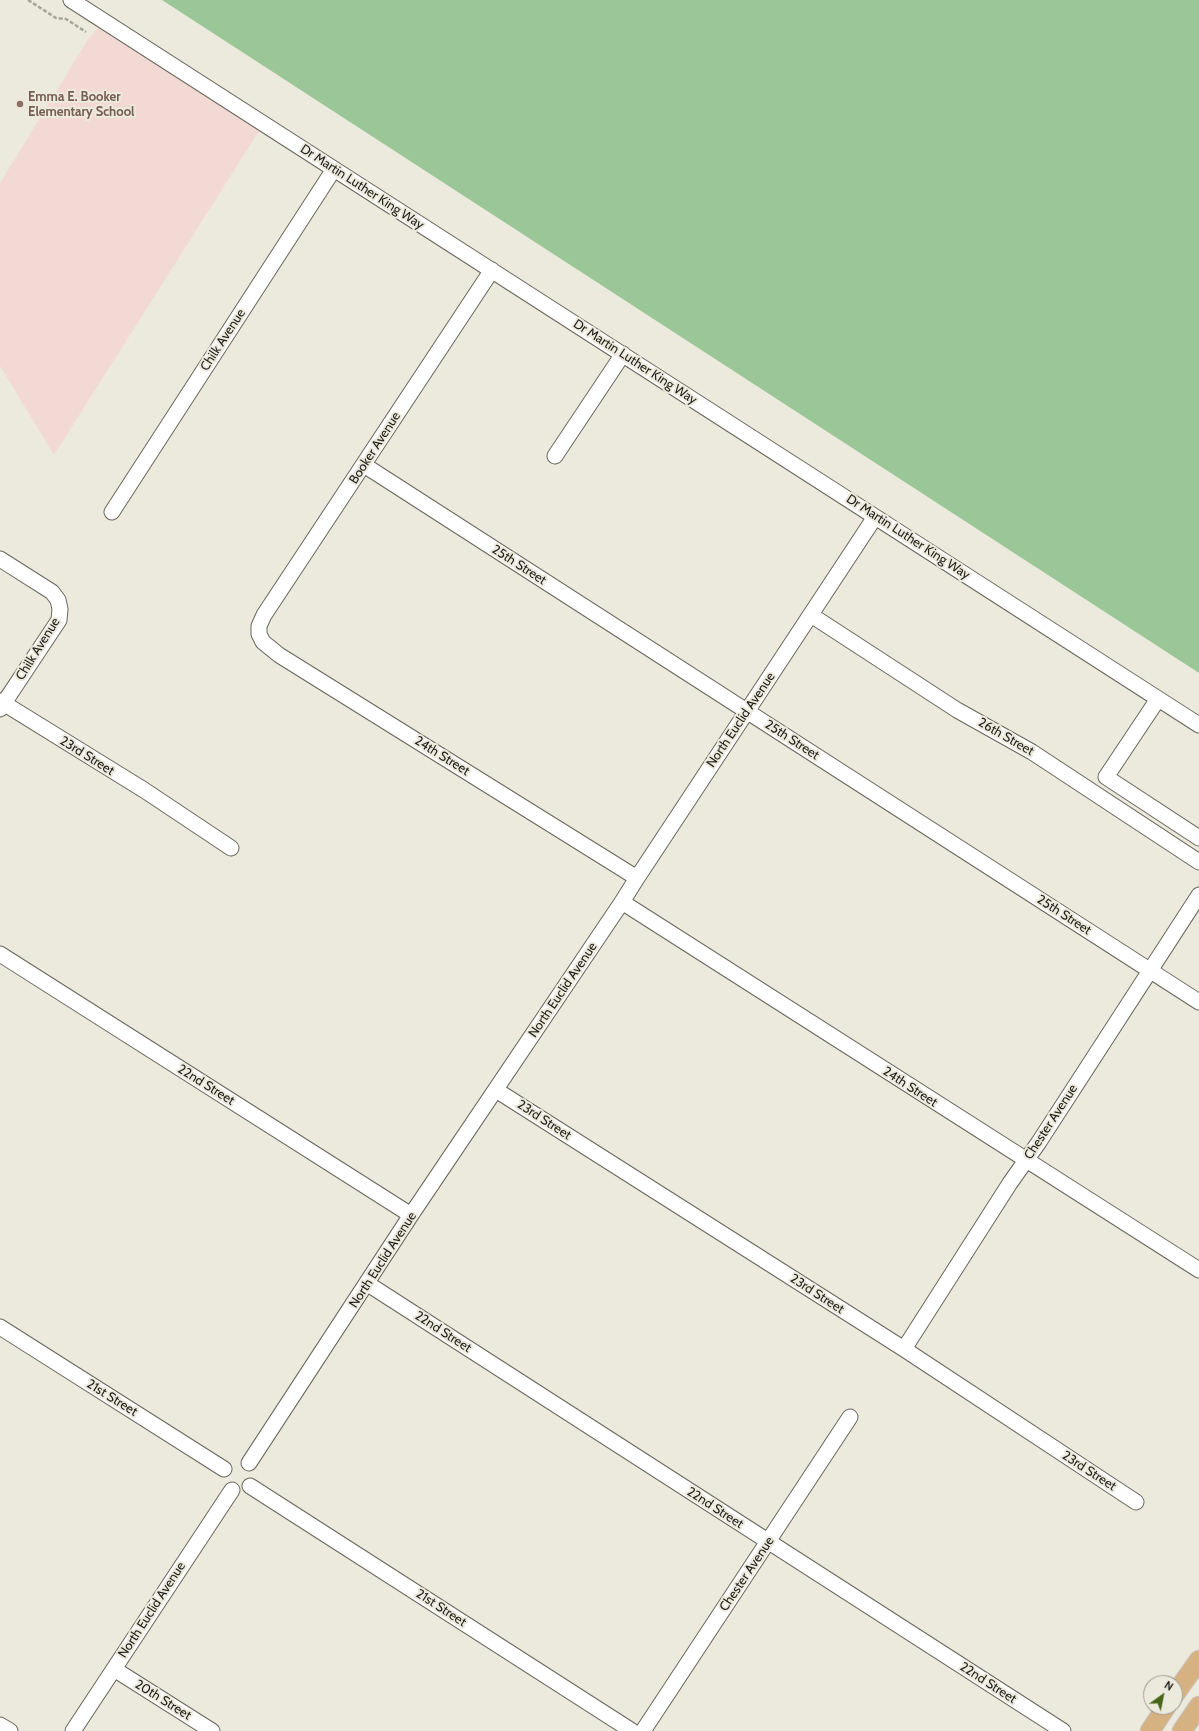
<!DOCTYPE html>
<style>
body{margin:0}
#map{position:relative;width:1199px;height:1731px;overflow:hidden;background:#eceadd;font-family:Cabin,sans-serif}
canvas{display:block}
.north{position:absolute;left:1143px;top:1675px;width:40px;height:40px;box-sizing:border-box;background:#eceadd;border:1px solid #9a988f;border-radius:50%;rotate:33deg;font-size:11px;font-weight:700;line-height:16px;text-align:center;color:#1f1e19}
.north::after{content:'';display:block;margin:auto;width:14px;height:18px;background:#476519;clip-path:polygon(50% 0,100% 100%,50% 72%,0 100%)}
</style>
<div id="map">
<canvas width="1199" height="1731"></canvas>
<div class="north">N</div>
</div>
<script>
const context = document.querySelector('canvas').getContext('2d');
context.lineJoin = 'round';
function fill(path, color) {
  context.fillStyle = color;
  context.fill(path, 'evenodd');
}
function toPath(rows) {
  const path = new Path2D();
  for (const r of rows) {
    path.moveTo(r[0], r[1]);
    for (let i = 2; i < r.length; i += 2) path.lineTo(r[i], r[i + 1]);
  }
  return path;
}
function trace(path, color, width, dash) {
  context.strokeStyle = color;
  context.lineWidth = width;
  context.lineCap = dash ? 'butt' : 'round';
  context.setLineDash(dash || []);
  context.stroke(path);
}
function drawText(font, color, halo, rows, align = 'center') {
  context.font = font + ' Cabin,sans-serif';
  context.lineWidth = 4;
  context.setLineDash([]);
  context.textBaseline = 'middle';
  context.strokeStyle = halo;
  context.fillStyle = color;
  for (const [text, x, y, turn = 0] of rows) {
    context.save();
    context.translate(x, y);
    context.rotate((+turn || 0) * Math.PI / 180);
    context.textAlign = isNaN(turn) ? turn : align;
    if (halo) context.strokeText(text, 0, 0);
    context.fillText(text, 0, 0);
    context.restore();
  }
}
const commercial = toPath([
 [98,28,259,131,54,455,0,366,0,183,87,41]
]);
const green = toPath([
 [162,0,1199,0,1199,673]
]);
const path = toPath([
 [28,0,56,18,66,19,86,32]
]);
const minor = toPath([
 [71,0,1199,725],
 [492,270,264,615,259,626,259,634,263,642,279,655,637,878],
 [555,456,623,354],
 [364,465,1199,1002],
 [112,512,334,169],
 [0,559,52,592,58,600,60,609,59,620,0,709],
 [811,615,957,710,1032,752,1199,862],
 [1158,699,1106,777,1199,838],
 [0,701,144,790,231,848],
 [622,902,1199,1270],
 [0,954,411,1215],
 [496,1090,904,1349,1136,1502],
 [368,1284,1063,1731],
 [0,1327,224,1469],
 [904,1349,1010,1183,1039,1142,1199,895],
 [249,1463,411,1215,622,902,637,878,875,517],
 [250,1486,632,1731],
 [114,1669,212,1731],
 [0,1725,10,1731],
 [73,1731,232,1490],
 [643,1731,850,1417]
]);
const major = toPath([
 [1175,1694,1199,1660],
 [1150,1731,1166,1707],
 [1182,1731,1199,1706]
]);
const markers = [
 [20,104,4,"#8d6e63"]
];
const educationNames = [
 ["Emma E. Booker",28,97],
 ["Elementary School",28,112]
];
const streetNames = [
 ["Dr Martin Luther King Way",362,187,33],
 ["Chilk Avenue",223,340,-57],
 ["Dr Martin Luther King Way",635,362,33],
 ["Booker Avenue",375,448,-57],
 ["Dr Martin Luther King Way",908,537,33],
 ["25th Street",519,565,33],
 ["Chilk Avenue",38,649,-58],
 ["North Euclid Avenue",741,720,-56],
 ["26th Street",1006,737,30],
 ["25th Street",792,740,33],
 ["23rd Street",87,756,32],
 ["24th Street",442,756,32],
 ["25th Street",1064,915,33],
 ["North Euclid Avenue",563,990,-56],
 ["22nd Street",206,1085,32],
 ["24th Street",910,1087,33],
 ["23rd Street",544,1120,33],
 ["Chester Avenue",1051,1122,-57],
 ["North Euclid Avenue",383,1260,-57],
 ["23rd Street",817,1294,33],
 ["22nd Street",443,1332,33],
 ["21st Street",112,1398,32],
 ["23rd Street",1089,1471,33],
 ["22nd Street",715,1508,33],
 ["Chester Avenue",747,1574,-56],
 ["21st Street",441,1608,33],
 ["North Euclid Avenue",152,1610,-57],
 ["22nd Street",988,1683,33],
 ["20th Street",163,1700,32]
];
fill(commercial, '#f3d9d3');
fill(green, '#9bc698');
trace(minor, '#69675c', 17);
trace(major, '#c9c9c8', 21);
trace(path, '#a6a49a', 2.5, [4, 2]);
trace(minor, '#fff', 15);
trace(major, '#d6b282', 19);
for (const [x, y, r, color] of markers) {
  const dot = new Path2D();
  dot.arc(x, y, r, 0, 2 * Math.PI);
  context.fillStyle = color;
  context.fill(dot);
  trace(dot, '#eceadd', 1.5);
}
drawText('bold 13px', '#785e54', '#eceadd', educationNames, 'left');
drawText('13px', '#1f1e19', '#eceadd', streetNames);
</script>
